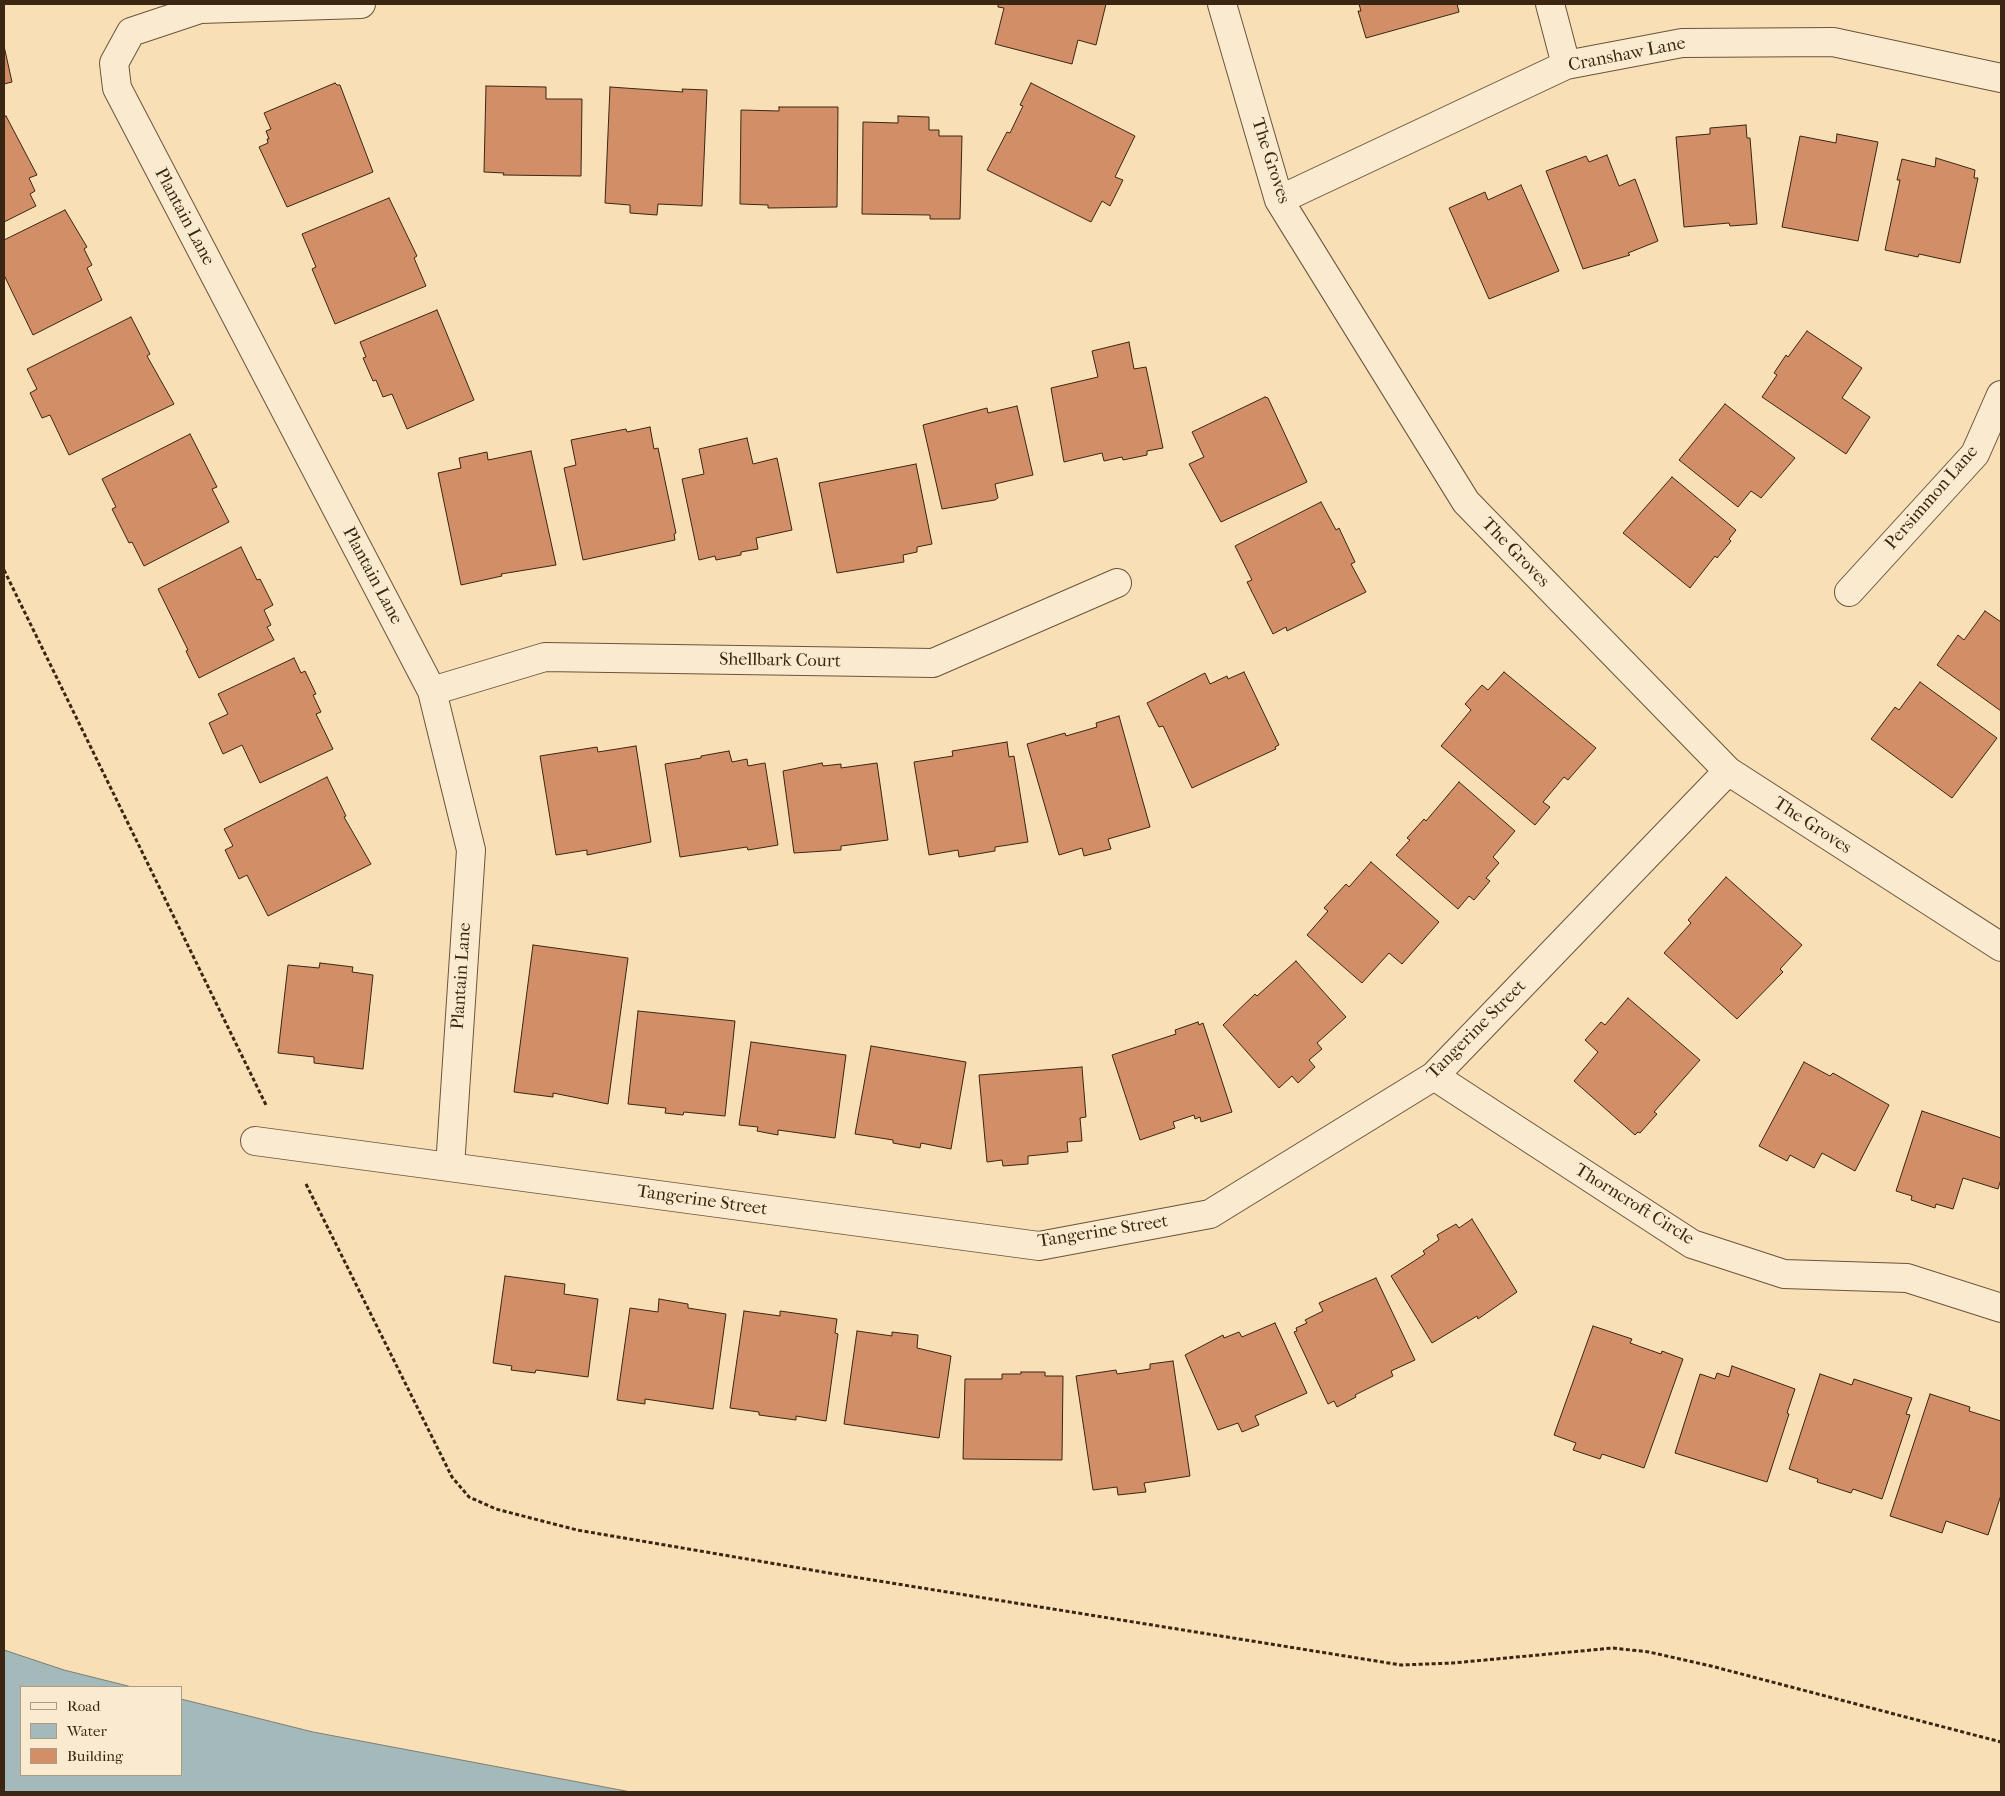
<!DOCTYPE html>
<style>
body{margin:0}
#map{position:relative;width:2005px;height:1796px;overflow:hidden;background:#f8dfb5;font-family:"IM FELL French Canon",serif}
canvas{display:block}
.frame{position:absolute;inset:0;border:5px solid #3a2613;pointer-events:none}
.legend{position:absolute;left:20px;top:1686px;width:162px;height:90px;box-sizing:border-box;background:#faeacf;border:1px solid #ad9c84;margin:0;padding:6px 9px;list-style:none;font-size:15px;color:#3a2613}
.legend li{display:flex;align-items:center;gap:10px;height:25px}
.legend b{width:25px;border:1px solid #ad9c84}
</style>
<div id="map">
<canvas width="2005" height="1796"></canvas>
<div class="frame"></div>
<ul class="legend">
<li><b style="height:6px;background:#faeacf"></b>Road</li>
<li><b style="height:14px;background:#a4b9ba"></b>Water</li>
<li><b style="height:14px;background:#d28e67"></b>Building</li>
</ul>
</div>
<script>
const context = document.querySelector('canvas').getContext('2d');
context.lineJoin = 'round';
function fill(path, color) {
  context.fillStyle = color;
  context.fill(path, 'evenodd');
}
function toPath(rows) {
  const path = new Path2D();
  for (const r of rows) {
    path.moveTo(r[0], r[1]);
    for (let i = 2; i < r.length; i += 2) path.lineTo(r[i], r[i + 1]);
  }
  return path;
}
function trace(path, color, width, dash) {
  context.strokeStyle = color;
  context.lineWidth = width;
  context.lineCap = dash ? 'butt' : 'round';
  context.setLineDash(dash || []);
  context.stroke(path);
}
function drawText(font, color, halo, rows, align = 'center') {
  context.font = font + ' "IM FELL French Canon",serif';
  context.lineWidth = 4.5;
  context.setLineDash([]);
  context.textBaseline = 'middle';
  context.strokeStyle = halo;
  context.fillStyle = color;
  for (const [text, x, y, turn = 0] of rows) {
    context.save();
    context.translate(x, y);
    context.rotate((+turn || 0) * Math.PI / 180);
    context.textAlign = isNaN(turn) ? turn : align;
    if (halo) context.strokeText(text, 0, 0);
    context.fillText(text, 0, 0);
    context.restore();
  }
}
const water = toPath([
 [4,1650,64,1670,132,1687,21,1687,21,1775,181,1775,181,1699,313,1732,631,1792,4,1792,4,1650]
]);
const building = toPath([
 [998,4,1106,4,1096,45,1078,40,1072,64,995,44,1004,8,998,7,998,4],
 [1359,4,1457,4,1459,12,1366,38,1358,11,1361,11,1359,4],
 [4,46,12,82,4,84,4,46],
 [335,83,337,85,340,85,373,172,287,207,259,147,268,143,267,139,269,139,266,131,271,129,264,113,335,83],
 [1031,83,1135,136,1115,177,1123,180,1110,206,1102,201,1091,222,987,170,1007,132,1010,133,1023,106,1020,105,1031,83],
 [486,86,546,87,546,99,582,99,581,176,503,175,504,173,484,172,486,86],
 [610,87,683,92,682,89,707,90,702,206,658,204,657,215,630,213,630,205,605,203,610,87],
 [779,107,838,107,837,207,768,208,768,205,740,204,741,110,779,111,779,107],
 [6,116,37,175,29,178,35,191,30,194,36,206,4,222,4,117,6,116],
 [898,116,929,117,929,130,939,130,939,136,962,136,960,219,930,219,930,215,862,214,863,122,898,123,898,116],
 [1746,125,1747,138,1750,138,1757,224,1730,226,1729,223,1684,227,1676,137,1710,134,1710,128,1746,125],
 [1837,134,1878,142,1858,241,1782,227,1800,136,1836,143,1837,134],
 [1607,155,1619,186,1635,179,1658,241,1628,253,1630,255,1583,269,1546,171,1586,156,1589,162,1607,155],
 [1936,158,1975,170,1974,178,1978,178,1960,263,1919,254,1918,257,1885,250,1900,180,1897,180,1902,159,1935,167,1936,158],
 [1521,185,1559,271,1489,299,1449,208,1485,192,1488,200,1521,185],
 [389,198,417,256,414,258,426,286,335,324,312,269,316,267,302,234,389,198],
 [65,210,87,247,84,249,92,265,87,268,102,300,33,335,4,275,4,240,65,210],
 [437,310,474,400,407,429,392,394,383,397,376,380,373,381,363,358,366,357,360,342,437,310],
 [131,317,150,354,147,356,174,404,69,455,50,415,42,418,30,393,37,389,27,369,131,317],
 [1807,331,1862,368,1842,398,1870,417,1846,454,1762,397,1777,375,1774,373,1786,355,1788,357,1807,331],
 [1129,342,1134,369,1146,367,1163,448,1147,451,1147,455,1123,460,1122,457,1104,461,1102,453,1064,462,1051,388,1098,377,1092,351,1129,342],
 [1265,397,1268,398,1307,482,1221,522,1189,464,1204,457,1192,432,1265,397],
 [1725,404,1795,458,1761,498,1751,491,1738,507,1679,460,1725,404],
 [1017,406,1033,475,995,484,998,498,995,500,942,509,923,425,987,408,988,413,1017,406],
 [650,427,654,449,658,448,676,533,674,534,675,540,583,560,564,468,576,465,571,440,626,429,627,432,650,427],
 [190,434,217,487,212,489,229,522,144,566,132,542,129,543,112,509,116,507,102,479,190,434],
 [747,438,753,464,777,458,792,530,756,538,758,549,741,552,741,555,716,560,715,556,699,560,682,479,704,474,699,449,747,438],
 [531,451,556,565,501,574,502,576,461,585,438,473,461,468,459,458,487,452,488,460,531,451],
 [916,464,932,544,917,547,917,552,903,555,904,562,837,573,819,483,916,464],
 [1672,477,1736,530,1729,539,1731,541,1717,558,1715,556,1690,588,1623,533,1672,477],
 [1321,502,1336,530,1339,528,1355,562,1351,564,1366,592,1287,631,1286,627,1273,634,1247,582,1252,580,1235,546,1321,502],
 [241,547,257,580,260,579,273,605,264,610,271,625,267,627,274,640,199,678,186,651,188,650,158,589,241,547],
 [1985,611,2001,622,2001,711,1937,665,1958,635,1964,640,1985,611],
 [294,658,301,673,305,671,316,694,313,695,321,712,316,714,333,749,260,783,242,745,223,754,209,723,228,714,218,694,294,658],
 [1244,672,1279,745,1275,747,1276,749,1192,788,1163,726,1159,727,1147,703,1205,673,1210,684,1227,676,1228,679,1244,672],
 [1504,672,1596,748,1568,780,1564,777,1543,802,1550,807,1535,825,1441,746,1471,710,1465,704,1482,685,1488,690,1504,672],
 [1920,682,1997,738,1952,798,1871,739,1895,707,1899,710,1920,682],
 [1119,716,1150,827,1108,839,1111,849,1084,856,1082,848,1059,855,1027,744,1065,733,1066,736,1097,727,1096,723,1119,716],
 [1007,742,1009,757,1014,756,1028,842,995,847,995,851,959,857,958,850,929,855,914,762,953,756,952,751,1007,742],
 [636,746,651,842,587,855,587,850,556,855,540,756,597,747,598,752,636,746],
 [729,751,732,762,747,759,748,766,765,763,778,845,748,850,747,847,680,857,665,764,701,758,701,756,729,751],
 [822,763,823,766,841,764,841,768,877,763,888,840,841,846,841,850,794,853,783,771,822,763],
 [327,777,346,816,344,817,371,864,268,916,247,875,239,879,225,850,233,846,224,829,327,777],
 [1459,782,1515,831,1493,857,1499,863,1486,878,1490,881,1474,900,1469,896,1458,909,1396,855,1410,840,1407,838,1424,819,1426,821,1459,782],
 [1371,862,1439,922,1402,964,1389,953,1362,983,1307,935,1328,911,1324,908,1346,884,1349,887,1371,862],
 [1726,877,1802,945,1780,969,1783,972,1737,1019,1664,953,1691,923,1688,920,1726,877],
 [533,945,628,958,608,1104,553,1093,553,1097,514,1092,533,945],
 [1296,961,1346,1017,1317,1043,1322,1049,1309,1060,1315,1067,1298,1083,1292,1076,1279,1088,1223,1025,1255,994,1257,996,1296,961],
 [320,963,353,967,352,972,373,975,363,1069,314,1063,314,1057,278,1053,288,965,319,968,320,963],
 [1628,998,1700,1060,1654,1112,1657,1114,1640,1133,1638,1132,1635,1135,1574,1081,1598,1052,1585,1040,1601,1022,1605,1025,1628,998],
 [638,1011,735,1021,725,1116,684,1112,683,1115,665,1113,666,1108,628,1104,638,1011],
 [1198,1022,1199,1025,1203,1023,1232,1112,1201,1122,1200,1117,1195,1119,1194,1115,1173,1122,1175,1128,1140,1140,1112,1055,1176,1034,1175,1030,1198,1022],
 [751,1042,846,1055,835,1138,778,1130,778,1135,757,1131,758,1127,739,1125,751,1042],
 [871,1046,966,1062,951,1149,921,1143,920,1148,893,1143,893,1140,855,1134,871,1046],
 [1804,1062,1830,1076,1833,1073,1889,1105,1855,1171,1822,1153,1814,1168,1790,1155,1787,1161,1759,1146,1804,1062],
 [1082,1067,1086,1117,1080,1118,1082,1141,1067,1142,1068,1152,1028,1156,1028,1164,1003,1166,1002,1160,987,1162,979,1075,1082,1067],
 [1922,1111,2001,1138,2001,1179,1998,1189,1963,1178,1953,1209,1936,1204,1935,1208,1911,1200,1912,1196,1896,1191,1922,1111],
 [1472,1219,1517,1292,1478,1319,1477,1316,1432,1343,1391,1276,1425,1254,1423,1251,1439,1240,1437,1235,1456,1224,1459,1228,1472,1219],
 [505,1276,565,1284,564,1294,598,1299,588,1377,536,1370,535,1373,511,1370,512,1366,493,1363,505,1276],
 [1376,1278,1415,1360,1391,1371,1393,1376,1355,1395,1356,1397,1337,1407,1334,1401,1328,1404,1294,1332,1297,1331,1296,1328,1307,1323,1305,1320,1323,1311,1319,1303,1376,1278],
 [659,1299,688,1304,688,1308,726,1314,713,1409,645,1399,645,1404,617,1400,630,1308,658,1312,659,1299],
 [744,1311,780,1316,780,1311,837,1319,835,1333,838,1334,826,1421,796,1416,796,1420,759,1415,759,1412,730,1408,744,1311],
 [1275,1323,1307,1393,1255,1416,1259,1425,1242,1432,1238,1423,1218,1430,1185,1355,1223,1335,1224,1338,1239,1332,1242,1337,1275,1323],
 [1593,1326,1632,1339,1630,1343,1661,1354,1662,1351,1683,1359,1644,1468,1602,1454,1600,1459,1573,1450,1576,1443,1554,1435,1593,1326],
 [857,1331,892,1336,892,1332,918,1335,917,1348,951,1356,939,1438,844,1424,857,1331],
 [1173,1361,1190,1476,1144,1483,1146,1492,1118,1495,1117,1487,1093,1490,1076,1376,1116,1370,1117,1374,1150,1369,1150,1364,1173,1361],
 [1732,1366,1795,1389,1787,1413,1789,1414,1767,1482,1675,1453,1700,1374,1715,1379,1717,1373,1729,1377,1732,1366],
 [1021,1372,1045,1372,1045,1376,1063,1376,1062,1460,963,1459,965,1379,1002,1379,1002,1374,1021,1374,1021,1372],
 [1820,1374,1852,1385,1854,1379,1912,1398,1906,1414,1910,1415,1882,1499,1853,1489,1851,1493,1817,1482,1818,1479,1789,1469,1820,1374],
 [1930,1394,1970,1407,1969,1411,2001,1421,2001,1419,2001,1495,1988,1535,1946,1521,1942,1533,1890,1516,1930,1394]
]);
const path = toPath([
 [4,570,267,1107],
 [306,1184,452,1477,469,1497,496,1509,577,1530,829,1573,1401,1665,1453,1663,1613,1648,1649,1652,1711,1666,2001,1742]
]);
const minor = toPath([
 [361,4,200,9,131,32,114,63,117,88,432,691,471,850,450,1167],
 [1222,4,1279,200,1466,502,1728,771,2001,947],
 [1550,4,1566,65],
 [1279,200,1566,65,1682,43,1833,42,2001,78],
 [1849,592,1975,454,2001,395],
 [432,691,545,657,933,663,1117,583],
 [1434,1076,1692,1244,1784,1274,1907,1278,2001,1308],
 [255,1141,1039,1246,1210,1214,1434,1076,1728,771]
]);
const streetNames = [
 ["Cranshaw Lane",1627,55,-11],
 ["The Groves",1270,161,72],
 ["Plantain Lane",184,217,62],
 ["Persimmon Lane",1932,498,-49],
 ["The Groves",1515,553,46],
 ["Plantain Lane",372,576,62],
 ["Shellbark Court",780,661,1],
 ["The Groves",1812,826,33],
 ["Plantain Lane",462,976,-86],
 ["Tangerine Street",1477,1030,-45],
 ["Tangerine Street",702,1201,8],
 ["Thorncroft Circle",1634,1205,32],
 ["Tangerine Street",1103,1232,-9]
];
fill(water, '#a4b9ba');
trace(water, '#7a7e77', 1);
fill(building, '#d28e67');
trace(building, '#3a2613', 1);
trace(minor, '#6a543c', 30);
trace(path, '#3a2613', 3, [4, 2.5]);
trace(minor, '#faeacf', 28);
drawText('18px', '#3a2613', '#faeacf', streetNames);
</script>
